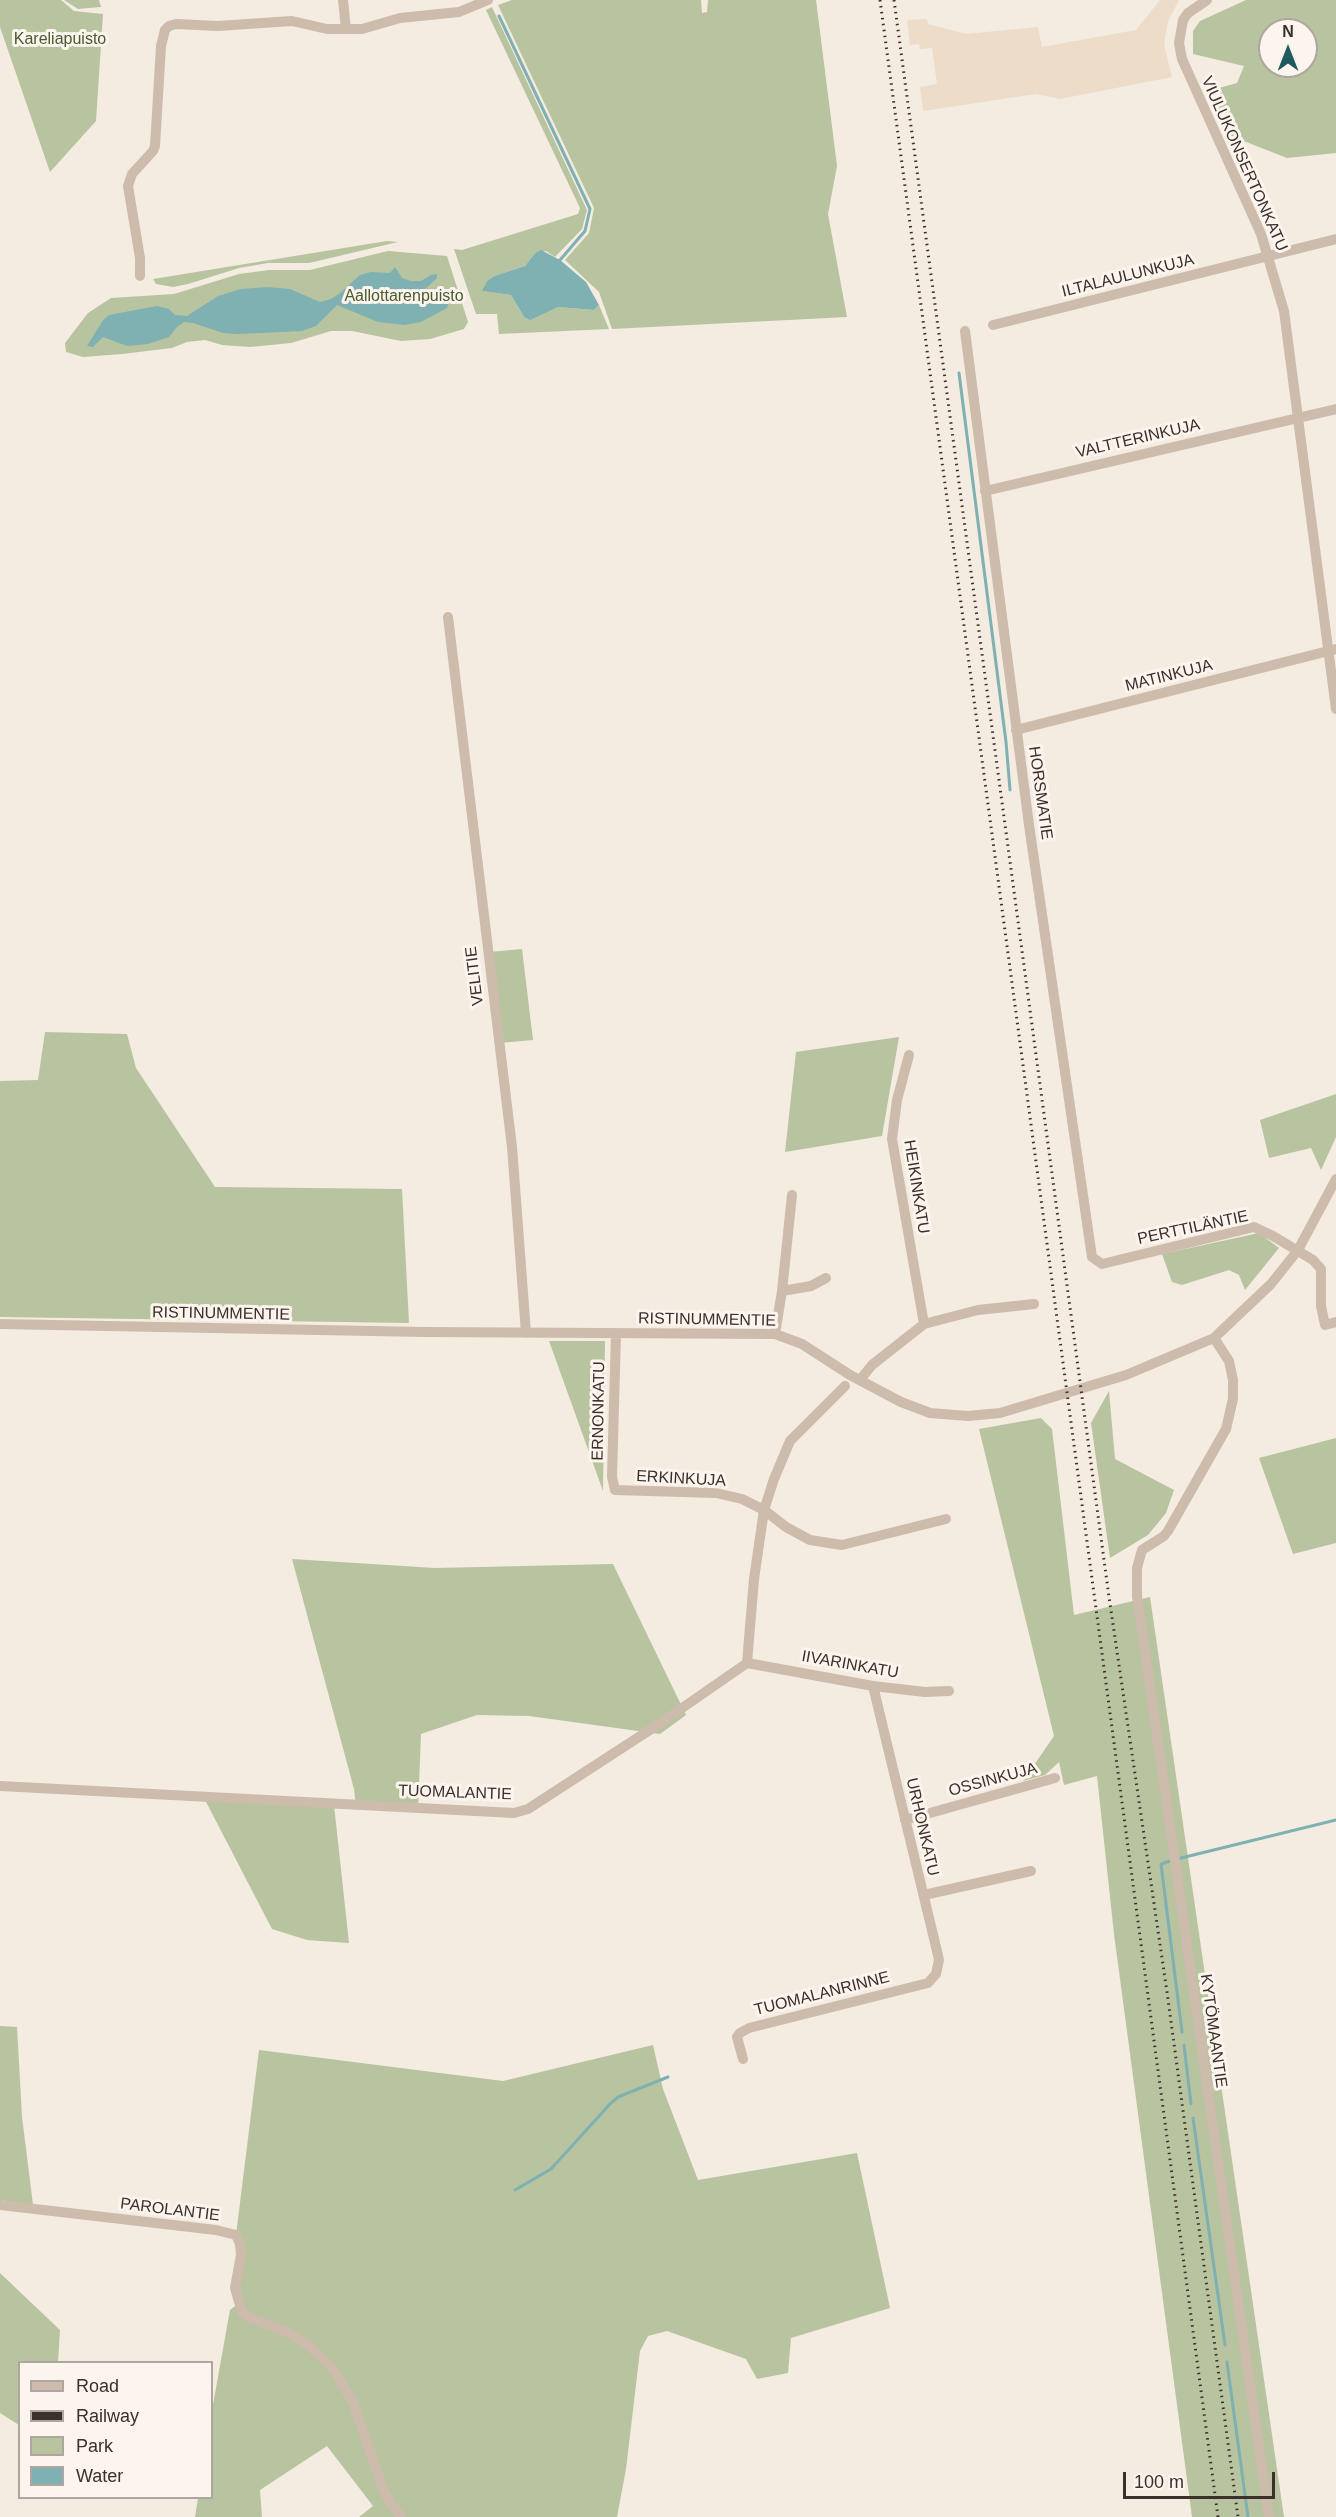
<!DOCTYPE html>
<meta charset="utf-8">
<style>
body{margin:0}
#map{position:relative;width:1336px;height:2517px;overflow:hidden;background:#f4ebe1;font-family:Helvetica,sans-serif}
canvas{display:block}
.legend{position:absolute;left:18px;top:2361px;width:195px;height:138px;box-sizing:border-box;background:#fbf5ee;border:2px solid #aea6a0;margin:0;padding:8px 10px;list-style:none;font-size:18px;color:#3b302b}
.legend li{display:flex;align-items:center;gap:12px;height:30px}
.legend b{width:30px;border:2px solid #aea6a0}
.north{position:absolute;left:1258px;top:18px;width:60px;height:60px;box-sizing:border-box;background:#fbf5ee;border:2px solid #aea6a0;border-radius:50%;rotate:0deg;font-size:16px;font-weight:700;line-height:24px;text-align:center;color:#3b302b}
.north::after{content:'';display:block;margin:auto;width:21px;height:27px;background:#1f5a5e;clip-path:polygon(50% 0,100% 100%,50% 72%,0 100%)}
.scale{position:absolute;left:1123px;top:2472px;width:152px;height:27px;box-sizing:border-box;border:3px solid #3b302b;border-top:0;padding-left:8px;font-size:18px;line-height:21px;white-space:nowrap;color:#3b302b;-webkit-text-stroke:4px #fbf5ee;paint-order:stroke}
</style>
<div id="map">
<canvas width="1336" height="2517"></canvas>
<ul class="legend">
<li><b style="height:8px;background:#cdbbac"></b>Road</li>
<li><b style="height:8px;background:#3b302b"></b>Railway</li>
<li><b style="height:16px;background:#b8c4a0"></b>Park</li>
<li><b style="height:16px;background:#7fb0b2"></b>Water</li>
</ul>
<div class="north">N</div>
<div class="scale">100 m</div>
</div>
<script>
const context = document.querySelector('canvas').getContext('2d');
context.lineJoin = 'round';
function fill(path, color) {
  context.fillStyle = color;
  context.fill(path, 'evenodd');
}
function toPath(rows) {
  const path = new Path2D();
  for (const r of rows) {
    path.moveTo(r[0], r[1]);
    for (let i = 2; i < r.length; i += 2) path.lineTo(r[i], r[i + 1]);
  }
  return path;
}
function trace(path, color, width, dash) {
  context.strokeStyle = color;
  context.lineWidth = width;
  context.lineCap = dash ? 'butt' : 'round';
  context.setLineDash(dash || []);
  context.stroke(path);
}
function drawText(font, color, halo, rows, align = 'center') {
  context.font = font + ' Helvetica,sans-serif';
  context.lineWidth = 6;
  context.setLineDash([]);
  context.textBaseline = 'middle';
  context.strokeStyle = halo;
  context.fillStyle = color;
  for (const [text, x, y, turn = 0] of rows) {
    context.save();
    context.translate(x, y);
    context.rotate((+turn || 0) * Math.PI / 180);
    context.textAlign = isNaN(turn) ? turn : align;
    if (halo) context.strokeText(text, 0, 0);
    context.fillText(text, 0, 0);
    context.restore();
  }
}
const green = toPath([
 [0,0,61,0,74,11,103,14,96,121,50,172,0,27],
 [64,0,99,0,101,7,78,9],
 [512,0,701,0,702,13,707,12,708,0,816,0,837,166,828,214,847,317,612,329,599,292,565,260,589,233,594,208,498,5],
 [1246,0,1336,0,1336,153,1287,158,1226,134,1208,91,1237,83,1244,66,1193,54,1193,31,1200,21],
 [1270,30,1306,30,1306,66,1270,66],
 [492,7,587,210,582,229,555,257,546,251,535,253,525,266,494,276,487,281,483,291,511,295,524,317,558,307,594,310,599,305,609,329,499,334,497,314,476,314,454,249,462,250,578,214,580,208,486,10],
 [387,241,398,242,309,263,268,263,239,268,188,284,173,287,156,284,153,279],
 [388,251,447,256,468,322,464,329,430,339,401,341,352,331,331,331,291,343,250,347,222,345,205,340,187,342,172,348,122,354,83,357,66,352,65,343,88,313,111,298,174,294,239,274,269,270,310,270],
 [522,949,533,1040,500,1043,489,952],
 [45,1032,127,1034,136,1068,215,1187,402,1189,409,1323,0,1317,0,1081,38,1080],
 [899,1037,882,1136,785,1152,796,1052],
 [1336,1094,1336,1137,1321,1170,1311,1148,1269,1158,1260,1120],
 [1259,1233,1279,1248,1245,1290,1239,1275,1229,1270,1182,1285,1172,1282,1162,1254],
 [549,1341,605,1341,603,1491],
 [1109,1391,1115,1459,1174,1490,1166,1513,1148,1535,1110,1558,1091,1423],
 [1041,1418,1052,1429,1074,1615,1150,1597,1284,2517,1192,2517,1114,1934,1097,1776,1064,1785,1059,1762,1045,1775,1023,1781,1054,1736,979,1429],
 [1336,1438,1336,1543,1293,1554,1259,1458],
 [292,1559,435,1568,613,1564,686,1715,660,1734,529,1716,477,1715,421,1734,418,1810,356,1806,354,1789],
 [204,1798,334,1805,349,1943,307,1940,272,1929],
 [0,2026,17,2027,22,2117,33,2205,0,2200],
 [653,2045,663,2089,698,2180,857,2153,890,2308,791,2338,788,2373,757,2379,746,2359,667,2331,648,2336,640,2351,626,2469,617,2517,359,2517,373,2506,327,2446,260,2490,262,2517,195,2517,198,2498,212,2498,212,2410,230,2310,239,2303,240,2268,236,2235,259,2050,503,2081],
 [0,2273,60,2330,58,2362,20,2362,19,2425,0,2413]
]);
const plaza = toPath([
 [1160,0,1179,0,1168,21,1164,45,1172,77,1060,99,1036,94,923,111,920,87,937,84,932,48,920,49,919,44,910,45,907,20,927,19,928,24,966,34,1038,27,1042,47,1136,30]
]);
const water = toPath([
 [541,250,560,260,586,282,599,305,594,310,558,307,530,320,524,317,511,295,482,291,487,281,494,276,525,266,535,253],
 [395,267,402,278,411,281,421,281,431,275,437,274,437,278,423,291,423,294,430,301,447,299,449,303,447,308,421,322,405,325,378,322,337,305,316,326,302,331,238,334,223,333,193,323,184,322,177,327,169,337,148,344,127,346,103,337,93,347,87,346,103,320,109,315,157,306,169,309,175,315,187,316,218,296,241,289,268,287,290,289,320,302,331,299,339,294,360,275,371,272,390,273]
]);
const stream = toPath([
 [499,16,590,209,585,231,560,260],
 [959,373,1006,742,1010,790],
 [1177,1859,1336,1820],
 [1170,1861,1161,1864,1182,2032],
 [1184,2045,1191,2104],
 [1193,2118,1225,2345],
 [515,2190,551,2169,610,2104,618,2097,668,2077],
 [1227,2362,1248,2517]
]);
const minor = toPath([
 [343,0,346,29],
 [1207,0,1188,13,1183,20,1179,43,1182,59,1261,234,1284,311,1336,709],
 [140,276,140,258,128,186,132,174,153,151,155,146,161,46,165,30,169,26,176,24,218,26,292,21,327,29,362,29,400,18,459,12,488,0],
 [993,325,1336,239],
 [965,331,1029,825,1092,1257,1102,1264,1254,1227,1273,1236,1313,1260,1321,1269,1321,1306,1325,1325,1336,1322],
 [985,491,1336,409],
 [448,617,512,1147,526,1333],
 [1016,730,1336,649],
 [909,1055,897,1100,892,1139,924,1324],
 [782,1291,811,1286,826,1278],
 [0,1324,425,1332,775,1334,802,1344,850,1375,901,1402,930,1413,968,1416,1000,1413,1126,1375,1214,1338,1271,1284,1298,1250,1336,1179],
 [616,1334,612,1477,615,1490,716,1493,742,1499,764,1510,786,1527,810,1540,842,1545,946,1519],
 [775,1334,782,1291,792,1195],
 [1214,1338,1229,1361,1233,1380,1233,1399,1226,1429,1168,1531,1164,1536,1142,1550,1137,1568,1137,1596,1269,2517],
 [860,1380,872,1365,924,1324,978,1310,1034,1304],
 [747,1663,873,1686,925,1692,949,1691],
 [0,1786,514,1813,528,1809,662,1722,747,1663,754,1579,764,1510,774,1479,790,1441,845,1386],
 [905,1820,1055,1778],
 [924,1895,1031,1871],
 [743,2059,737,2037,740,2033,749,2028,928,1983,936,1974,939,1960,937,1951,873,1686],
 [0,2205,216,2230,236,2235,240,2244,241,2255,235,2288,242,2312,251,2318,291,2334,308,2345,333,2369,353,2402,382,2486,391,2504,401,2517]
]);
const rail = toPath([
 [880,0,1218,2517],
 [894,0,1109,1597,1167,1992,1238,2517]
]);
const parkNames = [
 ["Kareliapuisto",60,40],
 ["Aallottarenpuisto",404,297]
];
const streetNames = [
 ["VIULUKONSERTONKATU",1244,164,66],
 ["ILTALAULUNKUJA",1128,276,-14],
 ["VALTTERINKUJA",1138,439,-13],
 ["MATINKUJA",1169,676,-14],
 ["HORSMATIE",1040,793,82],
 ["VELITIE",475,976,-97],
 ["HEIKINKATU",916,1187,81],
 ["PERTTILÄNTIE",1193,1228,-12],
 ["RISTINUMMENTIE",221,1314,1],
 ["RISTINUMMENTIE",707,1320,1],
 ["ERNONKATU",599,1411,-89],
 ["ERKINKUJA",681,1479,3],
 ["IIVARINKATU",850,1665,10],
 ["OSSINKUJA",993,1780,-15],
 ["TUOMALANTIE",455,1793,2],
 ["URHONKATU",922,1827,77],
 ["TUOMALANRINNE",822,1994,-14],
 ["KYTÖMAANTIE",1213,2031,82],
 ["PAROLANTIE",170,2210,7]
];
fill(green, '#b8c4a0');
fill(plaza, '#ecdcc8');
fill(water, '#7fb0b2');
trace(stream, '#7fb0b2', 3);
trace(minor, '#cdbbac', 10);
trace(rail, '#3b302b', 3, [1.5, 4.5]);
drawText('16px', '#4a5a2e', '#fbf5ee', parkNames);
drawText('16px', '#3b302b', '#fbf5ee', streetNames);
</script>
